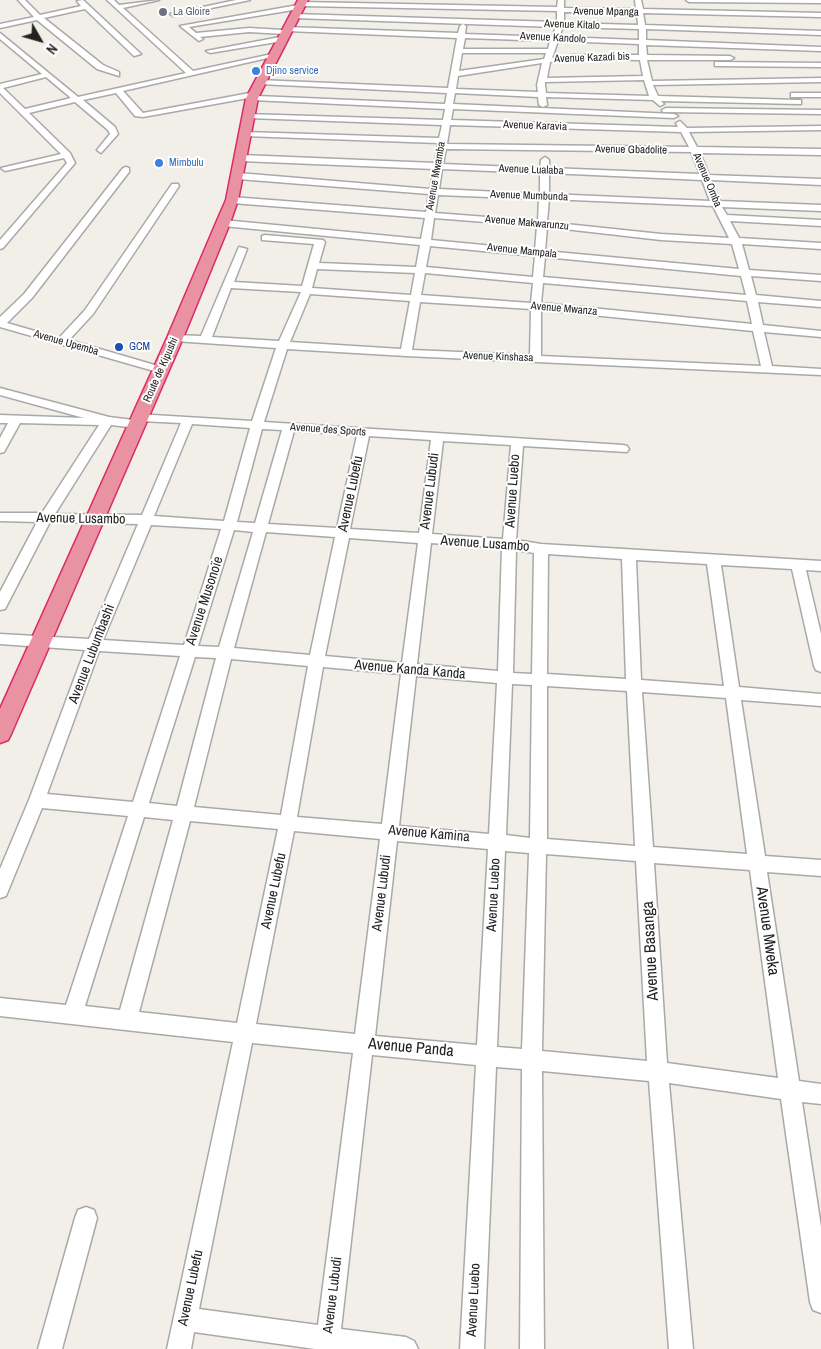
<!DOCTYPE html>
<meta charset="utf-8">
<style>
body{margin:0}
#map{position:relative;width:821px;height:1349px;overflow:hidden;background:#f2efe9;font-family:"Archivo Narrow",sans-serif}
canvas{display:block}
.north{position:absolute;left:15px;top:15px;width:50px;height:50px;-webkit-text-stroke:4px #fff;paint-order:stroke;rotate:128deg;font-size:14px;font-weight:700;line-height:20px;text-align:center;color:#222}
.north::after{content:'';display:block;margin:auto;width:18px;height:22px;background:#222;clip-path:polygon(50% 0,100% 100%,50% 72%,0 100%)}
</style>
<div id="map">
<canvas width="821" height="1349"></canvas>
<div class="north">N</div>
</div>
<script>
const context = document.querySelector('canvas').getContext('2d');
context.lineJoin = 'round';
function toPath(rows) {
  const path = new Path2D();
  for (const r of rows) {
    path.moveTo(r[0], r[1]);
    for (let i = 2; i < r.length; i += 2) path.lineTo(r[i], r[i + 1]);
  }
  return path;
}
function trace(path, color, width, dash) {
  context.strokeStyle = color;
  context.lineWidth = width;
  context.lineCap = dash ? 'butt' : 'round';
  context.setLineDash(dash || []);
  context.stroke(path);
}
function fill(path, color) {
  context.fillStyle = color;
  context.fill(path, 'evenodd');
}
function drawText(font, color, halo, rows, align = 'center') {
  context.font = font + ' "Archivo Narrow",sans-serif';
  context.lineWidth = 4;
  context.setLineDash([]);
  context.textBaseline = 'middle';
  context.strokeStyle = halo;
  context.fillStyle = color;
  for (const [text, x, y, turn = 0] of rows) {
    context.save();
    context.translate(x, y);
    context.rotate((+turn || 0) * Math.PI / 180);
    context.textAlign = isNaN(turn) ? turn : align;
    if (halo) context.strokeText(text, 0, 0);
    context.fillText(text, 0, 0);
    context.restore();
  }
}
const minor = toPath([
 [18,0,25,0,40,15,81,6,77,1,83,0,141,54,134,56,85,9,44,18,103,65,119,72,119,76,97,69,37,20,0,28,0,24,34,17,18,0],
 [107,0,114,0,119,5,159,0,123,8,193,71,272,54,276,56,123,91,143,113,255,92,259,94,257,96,445,104,447,93,259,84,255,82,259,80,448,88,457,38,287,31,284,34,249,32,200,37,203,39,199,41,180,26,298,5,301,2,557,7,558,0,564,0,564,8,636,9,635,0,641,0,643,9,821,13,821,17,643,13,645,25,821,31,821,35,646,29,646,40,821,47,821,51,646,45,647,55,730,56,734,58,730,60,647,60,652,81,821,78,821,82,653,85,658,96,798,100,801,100,801,104,661,101,664,104,660,106,653,100,546,97,547,105,543,107,539,105,538,97,455,93,453,104,674,114,678,116,674,118,453,109,451,120,678,127,676,123,680,121,687,128,821,126,821,130,689,132,697,147,821,149,821,155,700,153,709,175,821,179,821,185,711,180,720,201,821,205,821,211,722,207,727,215,821,220,821,226,730,221,739,238,821,243,821,249,742,244,749,270,821,275,821,281,751,276,756,295,821,301,821,307,758,302,763,325,821,331,821,337,764,332,772,366,821,369,821,375,406,356,287,349,264,422,623,445,627,446,629,449,627,452,523,446,516,540,541,544,821,561,821,571,806,570,821,634,821,672,816,670,814,666,792,569,721,565,739,687,821,694,821,706,741,700,765,856,821,860,821,876,767,872,799,1081,821,1084,821,1104,802,1102,821,1227,821,1313,813,1310,810,1302,781,1099,669,1083,693,1349,669,1349,649,1081,542,1071,544,1349,520,1349,522,1069,496,1067,484,1349,460,1349,476,1065,372,1055,341,1329,406,1337,414,1341,418,1349,315,1349,194,1332,191,1349,167,1349,233,1042,0,1016,0,998,66,1005,128,816,42,808,6,896,0,898,0,869,29,800,85,650,0,644,0,634,89,639,138,524,50,522,5,609,0,610,0,592,37,522,0,521,0,513,42,513,99,425,20,423,4,452,0,453,0,438,8,423,0,423,0,415,84,418,0,395,0,388,109,417,141,421,141,427,137,428,111,425,55,514,142,515,181,423,140,421,134,417,136,414,252,421,276,348,175,341,170,338,175,335,201,336,239,247,247,249,234,282,302,286,314,244,262,240,262,236,265,235,323,240,325,242,319,263,416,267,420,245,223,226,218,223,223,220,421,239,425,218,232,203,227,200,232,197,426,212,429,194,238,179,234,176,238,173,430,189,434,169,241,161,237,158,241,155,435,163,438,143,244,136,240,134,244,132,439,138,442,125,248,118,244,116,245,114,443,120,445,109,252,100,248,98,143,117,135,116,116,93,83,100,115,127,118,134,101,153,97,150,110,134,108,130,75,102,29,113,70,153,75,163,3,248,0,249,0,240,67,163,64,158,5,171,1,168,61,154,0,93,0,84,42,74,0,39,0,33,78,97,186,73,107,0],
 [302,6,557,11,557,22,294,14,291,16,294,18,556,27,552,37,465,34,466,26,463,24,460,26,458,33,286,27,283,30,249,28,196,33,189,27,299,9,302,6],
 [564,12,637,13,638,25,564,23,564,12],
 [563,27,639,29,639,40,559,37,563,27],
 [465,38,550,41,548,49,463,49,465,38],
 [558,41,639,44,639,55,572,55,552,58,558,41],
 [462,53,546,53,544,59,459,71,462,53],
 [572,59,640,60,643,76,547,78,550,62,572,59],
 [542,63,537,85,538,92,456,89,458,76,542,63],
 [46,77,71,98,25,109,3,88,46,77],
 [644,80,649,96,546,93,545,85,545,82,644,80],
 [450,125,681,132,689,147,447,144,450,125],
 [446,149,691,152,700,174,549,168,549,160,545,157,541,160,540,168,443,164,446,149],
 [442,169,540,173,540,194,439,189,442,169],
 [549,173,702,180,710,201,549,194,549,173],
 [438,195,539,199,538,221,435,213,438,195],
 [549,199,713,206,729,238,661,234,547,222,549,199],
 [434,218,537,226,535,250,431,240,434,218],
 [547,227,661,240,732,244,739,269,545,251,547,227],
 [430,246,535,256,533,277,426,267,430,246],
 [545,257,741,276,746,295,543,277,545,257],
 [317,269,415,273,411,295,312,288,317,269],
 [425,273,533,283,531,303,421,295,425,273],
 [543,283,747,301,752,324,541,303,543,283],
 [231,288,301,292,279,341,212,337,231,288],
 [310,294,410,301,401,349,290,342,310,294],
 [420,302,531,309,530,355,412,350,420,302],
 [541,310,753,331,761,366,541,356,541,310],
 [192,424,250,428,224,521,154,516,192,424],
 [262,429,282,430,255,523,237,522,262,429],
 [294,431,357,435,337,528,268,524,294,431],
 [369,436,431,440,419,533,350,529,369,436],
 [443,441,511,445,503,539,432,534,443,441],
 [151,525,221,529,184,645,103,640,151,525],
 [234,530,253,532,219,647,198,646,234,530],
 [266,532,335,537,310,655,234,648,266,532],
 [349,538,418,543,402,663,325,656,349,538],
 [431,543,502,548,498,671,417,664,431,543],
 [516,550,534,553,532,674,513,673,516,550],
 [548,554,622,559,626,679,547,674,548,554],
 [636,560,707,564,724,686,641,680,636,560],
 [99,651,180,656,133,802,47,794,99,651],
 [195,657,216,658,177,806,149,803,195,657],
 [231,659,308,666,281,815,194,807,231,659],
 [323,667,401,674,382,824,297,817,323,667],
 [416,676,497,683,489,834,399,826,416,676],
 [512,684,532,685,530,838,506,835,512,684],
 [547,686,627,691,635,846,547,839,547,686],
 [642,692,726,698,747,854,653,847,642,692],
 [144,817,173,820,120,1010,85,1006,144,817],
 [190,821,278,829,237,1023,139,1012,190,821],
 [294,831,380,839,355,1034,256,1024,294,831],
 [397,841,488,849,477,1045,375,1036,397,841],
 [505,851,529,853,522,1049,497,1047,505,851],
 [546,854,636,861,647,1061,542,1051,546,854],
 [654,863,750,870,778,1078,667,1063,654,863],
 [252,1043,353,1053,318,1325,199,1309,252,1043],
 [236,0,250,0,173,16,170,14,236,0],
 [686,0,821,0,821,3,689,2,686,0],
 [280,37,283,41,210,53,206,51,280,37],
 [715,62,821,63,821,67,718,66,715,66,715,62],
 [791,93,821,93,821,97,791,97,791,93],
 [666,108,821,110,821,114,663,112,662,110,666,108],
 [126,167,129,168,129,172,32,298,7,323,59,338,85,310,172,184,178,184,179,186,93,314,69,340,165,368,167,370,161,373,0,327,0,317,24,294,123,168,126,167],
 [86,1207,94,1210,97,1218,62,1349,38,1349,75,1218,78,1210,86,1207]
]);
const highway = toPath([
 [298,0,308,0,258,98,238,200,230,223,183,338,11,734,8,740,0,743,0,709,167,338,216,223,226,200,246,98,298,0]
]);
const markers = [
 [163,12,5,"#6b7280"],
 [256,71,5,"#3f7fe0"],
 [159,163,5,"#3f7fe0"],
 [119,347,5,"#1a4fb4"]
];
const farWorshipnames = [
 ["La Gloire",173,12]
];
const farStreetnames = [
 ["Avenue Mpanga",606,12,1],
 ["Avenue Kitalo",572,25,2],
 ["Avenue Kandolo",553,38,3],
 ["Avenue Kazadi bis",592,58,-2],
 ["Avenue Karavia",535,126,2],
 ["Avenue Gbadolite",631,150,1],
 ["Avenue Lualaba",531,170,2],
 ["Avenue Mwamba",436,176,-80],
 ["Avenue Omba",707,180,67],
 ["Avenue Mumbunda",529,196,2],
 ["Avenue Makwarunzu",527,223,5],
 ["Avenue Mampala",522,251,6],
 ["Avenue Mwanza",564,309,5],
 ["Avenue Upemba",66,343,16],
 ["Avenue Kinshasa",498,357,2],
 ["Route de Kipushi",161,370,-66],
 ["Avenue des Sports",328,430,4]
];
const farShopnames = [
 ["Djino service",266,71],
 ["Mimbulu",169,163]
];
const farTransitnames = [
 ["GCM",129,347]
];
const streetNames = [
 ["Avenue Lubudi",430,491,-83],
 ["Avenue Luebo",513,491,-86],
 ["Avenue Lubefu",351,494,-78],
 ["Avenue Lusambo",81,519,1],
 ["Avenue Lusambo",485,544,4],
 ["Avenue Musonoïe",205,601,-72],
 ["Avenue Lubumbashi",92,654,-69],
 ["Avenue Kanda Kanda",410,670,5],
 ["Avenue Kamina",429,834,5],
 ["Avenue Lubefu",274,891,-78],
 ["Avenue Lubudi",382,893,-83],
 ["Avenue Luebo",494,895,-87],
 ["Avenue Lubefu",191,1288,-78],
 ["Avenue Lubudi",333,1295,-83],
 ["Avenue Luebo",474,1300,-87]
];
const nearStreetnames = [
 ["Avenue Mweka",767,931,82],
 ["Avenue Basanga",651,951,-93],
 ["Avenue Panda",411,1048,5]
];
trace(minor, '#a9a9a9', 3);
trace(highway, '#dc2a67', 3);
fill(minor, '#fff');
fill(highway, '#e892a2');
for (const [x, y, r, color] of markers) {
  const dot = new Path2D();
  dot.arc(x, y, r, 0, 2 * Math.PI);
  context.fillStyle = color;
  context.fill(dot);
  trace(dot, '#fff', 2);
}
drawText('11px', '#5b616d', '#fff', farWorshipnames, 'left');
drawText('11px', '#222', '#fff', farStreetnames);
drawText('11px', '#366cbe', '#fff', farShopnames, 'left');
drawText('11px', '#164399', '#fff', farTransitnames, 'left');
drawText('14px', '#222', '#fff', streetNames);
drawText('16px', '#222', '#fff', nearStreetnames);
</script>
